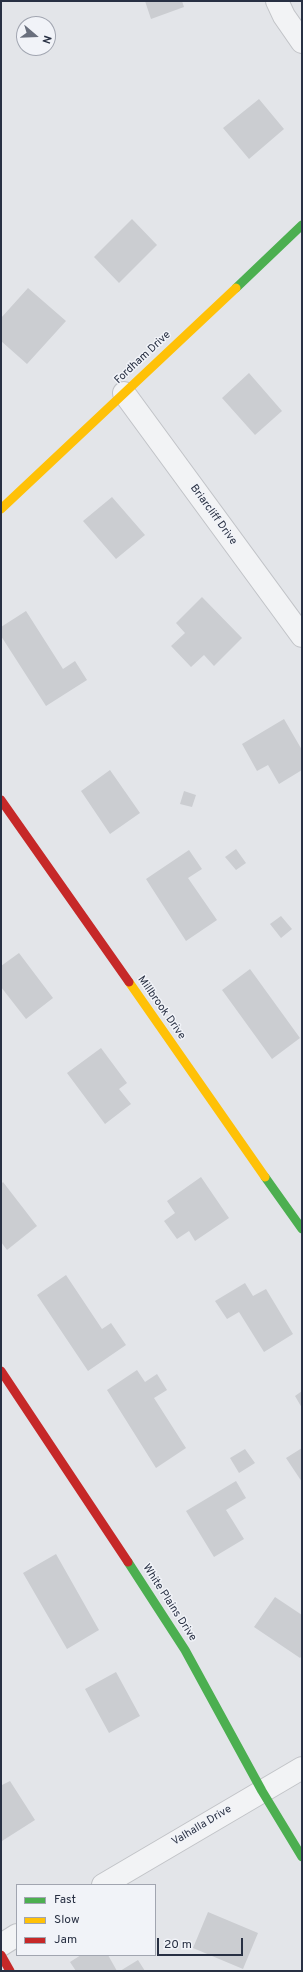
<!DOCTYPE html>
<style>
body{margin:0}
#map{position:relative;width:303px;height:1972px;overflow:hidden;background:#e3e5e9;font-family:Overpass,sans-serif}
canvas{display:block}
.frame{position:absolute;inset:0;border:2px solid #283043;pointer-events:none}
.legend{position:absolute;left:16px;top:1884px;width:140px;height:72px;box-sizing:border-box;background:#f1f3f8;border:1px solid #a1a5b0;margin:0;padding:5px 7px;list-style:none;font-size:12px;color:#283043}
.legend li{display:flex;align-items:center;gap:8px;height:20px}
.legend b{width:20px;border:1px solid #a1a5b0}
.north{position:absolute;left:16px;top:16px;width:40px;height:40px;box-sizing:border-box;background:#f1f3f8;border:1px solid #a1a5b0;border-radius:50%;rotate:109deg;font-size:11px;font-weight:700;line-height:16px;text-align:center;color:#283043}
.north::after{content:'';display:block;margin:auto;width:14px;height:18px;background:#696f7d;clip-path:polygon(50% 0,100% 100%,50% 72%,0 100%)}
.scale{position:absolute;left:157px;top:1938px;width:86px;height:18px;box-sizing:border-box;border:2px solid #283043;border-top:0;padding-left:5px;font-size:12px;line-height:14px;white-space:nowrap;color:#283043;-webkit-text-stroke:3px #f1f3f8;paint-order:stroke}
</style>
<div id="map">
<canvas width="303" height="1972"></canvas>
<div class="frame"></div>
<ul class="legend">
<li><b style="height:5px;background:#4caf50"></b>Fast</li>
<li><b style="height:5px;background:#ffc107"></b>Slow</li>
<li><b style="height:5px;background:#c62828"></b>Jam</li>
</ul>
<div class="north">N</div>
<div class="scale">20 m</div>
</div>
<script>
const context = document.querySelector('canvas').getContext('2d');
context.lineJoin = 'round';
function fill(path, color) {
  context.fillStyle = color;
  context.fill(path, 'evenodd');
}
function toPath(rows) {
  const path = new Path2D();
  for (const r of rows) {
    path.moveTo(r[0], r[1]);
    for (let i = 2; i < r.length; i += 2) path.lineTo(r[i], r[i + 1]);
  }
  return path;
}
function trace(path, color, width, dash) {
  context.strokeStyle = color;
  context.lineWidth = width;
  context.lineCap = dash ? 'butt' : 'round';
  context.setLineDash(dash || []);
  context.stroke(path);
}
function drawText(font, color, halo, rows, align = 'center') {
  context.font = font + ' Overpass,sans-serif';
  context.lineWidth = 3;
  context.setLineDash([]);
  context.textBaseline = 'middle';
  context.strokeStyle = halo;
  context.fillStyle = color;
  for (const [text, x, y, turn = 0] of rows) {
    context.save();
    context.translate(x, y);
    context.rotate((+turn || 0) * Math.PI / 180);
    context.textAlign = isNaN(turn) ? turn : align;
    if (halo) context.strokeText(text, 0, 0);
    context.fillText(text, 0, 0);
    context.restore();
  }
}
const building = toPath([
 [145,1,182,1,184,7,151,19],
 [259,99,284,129,249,159,223,128],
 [132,219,157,245,119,283,94,257],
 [28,288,66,321,27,364,1,341,1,318],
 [249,373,282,411,255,435,222,398],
 [112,497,145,535,116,559,83,521],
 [202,597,242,638,214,666,204,655,191,667,171,646,185,633,176,623],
 [26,611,63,669,75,661,87,680,46,706,1,636,1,627],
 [284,719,302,750,302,770,279,784,268,765,257,771,242,744],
 [110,770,140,813,110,834,81,791],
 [184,791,196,795,192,807,180,804],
 [236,849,246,863,236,870,225,857],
 [189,850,202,869,188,878,217,920,186,941,146,879],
 [281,916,292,929,281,938,270,924],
 [19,953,53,998,26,1019,1,987,1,966],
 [250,969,300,1038,272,1059,222,990],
 [101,1048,127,1083,119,1089,131,1104,105,1124,67,1073],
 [201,1177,229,1218,195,1241,189,1231,177,1239,164,1221,175,1213,167,1201],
 [3,1182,37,1226,7,1250,1,1242,1,1184],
 [66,1275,102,1329,111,1323,126,1345,88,1371,37,1295],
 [245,1283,253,1296,266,1289,293,1334,264,1352,239,1312,227,1319,215,1301],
 [137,1370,145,1382,157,1374,167,1390,154,1398,186,1448,156,1468,107,1390],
 [302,1391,302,1408,295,1396],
 [302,1448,302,1482,286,1458],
 [245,1449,255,1463,239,1473,230,1458],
 [236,1481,246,1498,226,1510,244,1539,214,1557,186,1511],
 [56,1554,99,1630,67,1649,23,1573],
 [275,1597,302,1615,302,1656,300,1658,254,1627],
 [116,1672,140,1716,109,1733,85,1689],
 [10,1781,35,1820,2,1841,1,1784,2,1785],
 [208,1912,258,1933,243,1969,193,1948],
 [81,1955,108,1955,117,1971,76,1971,70,1962],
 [138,1960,145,1971,120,1971]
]);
const street = toPath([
 [277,1,284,16,302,42],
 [124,393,302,636],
 [103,1885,302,1768],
 [1,1945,17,1935]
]);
const fast = toPath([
 [236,288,302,225],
 [265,1177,302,1229],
 [128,1562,185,1650,262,1791,302,1857]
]);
const slow = toPath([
 [1,509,236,288],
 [129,982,265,1177]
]);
const jam = toPath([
 [1,800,129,982],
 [1,1371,128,1562],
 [1,1955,10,1971]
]);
const streetNames = [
 ["Fordham Drive",143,358,-43],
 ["Briarcliff Drive",213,515,54],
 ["Millbrook Drive",161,1008,55],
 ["White Plains Drive",169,1603,57],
 ["Valhalla Drive",202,1826,-31]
];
fill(building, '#cbcdd1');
trace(street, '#c1c3c7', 24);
trace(street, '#f2f3f5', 22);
trace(fast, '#4caf50', 9);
trace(slow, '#ffc107', 9);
trace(jam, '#c62828', 9);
drawText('11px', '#283043', '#f1f3f8', streetNames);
</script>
